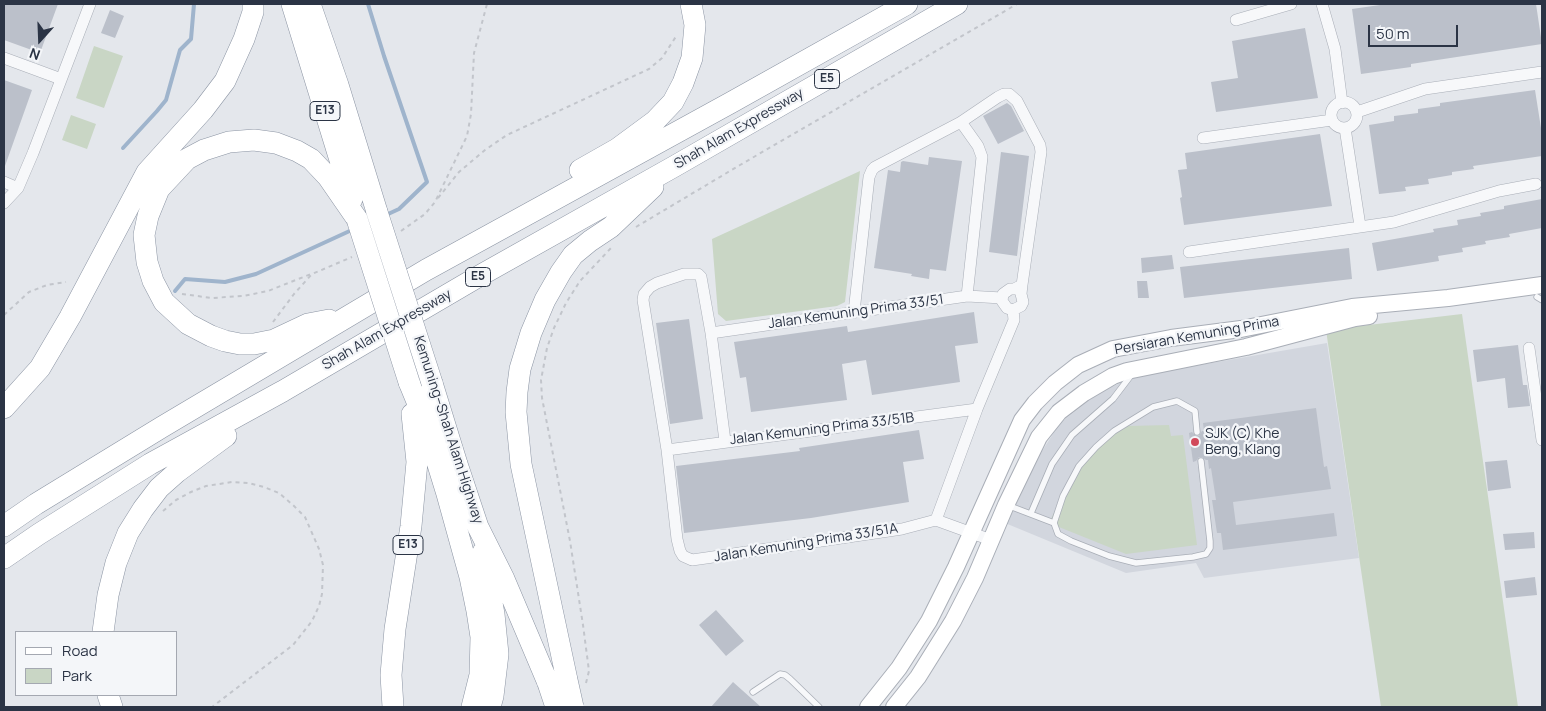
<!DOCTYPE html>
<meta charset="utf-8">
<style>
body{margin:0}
#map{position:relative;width:1546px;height:711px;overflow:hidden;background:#e4e7ec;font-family:Manrope,sans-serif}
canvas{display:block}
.frame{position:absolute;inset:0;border:5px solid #2b3445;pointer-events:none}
.legend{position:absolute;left:15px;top:631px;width:162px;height:65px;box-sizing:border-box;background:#f4f6f9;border:1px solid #a4a8b1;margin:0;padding:6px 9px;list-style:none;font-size:15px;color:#2b3445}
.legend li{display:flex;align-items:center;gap:10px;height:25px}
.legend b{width:25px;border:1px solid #a4a8b1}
.north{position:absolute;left:15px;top:15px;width:50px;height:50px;-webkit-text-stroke:4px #f4f6f9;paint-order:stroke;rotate:200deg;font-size:14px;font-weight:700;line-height:20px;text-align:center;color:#2b3445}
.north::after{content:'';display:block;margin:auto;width:18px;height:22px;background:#2b3445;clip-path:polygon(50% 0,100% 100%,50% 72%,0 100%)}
.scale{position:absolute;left:1368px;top:25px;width:90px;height:22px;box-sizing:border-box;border:2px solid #2b3445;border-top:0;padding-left:6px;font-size:15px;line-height:18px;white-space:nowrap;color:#2b3445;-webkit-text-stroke:4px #f4f6f9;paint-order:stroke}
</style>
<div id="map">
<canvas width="1546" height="711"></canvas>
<div class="frame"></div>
<ul class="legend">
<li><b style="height:6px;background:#fff"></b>Road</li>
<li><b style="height:14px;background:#c9d6c5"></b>Park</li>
</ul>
<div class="north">N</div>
<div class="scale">50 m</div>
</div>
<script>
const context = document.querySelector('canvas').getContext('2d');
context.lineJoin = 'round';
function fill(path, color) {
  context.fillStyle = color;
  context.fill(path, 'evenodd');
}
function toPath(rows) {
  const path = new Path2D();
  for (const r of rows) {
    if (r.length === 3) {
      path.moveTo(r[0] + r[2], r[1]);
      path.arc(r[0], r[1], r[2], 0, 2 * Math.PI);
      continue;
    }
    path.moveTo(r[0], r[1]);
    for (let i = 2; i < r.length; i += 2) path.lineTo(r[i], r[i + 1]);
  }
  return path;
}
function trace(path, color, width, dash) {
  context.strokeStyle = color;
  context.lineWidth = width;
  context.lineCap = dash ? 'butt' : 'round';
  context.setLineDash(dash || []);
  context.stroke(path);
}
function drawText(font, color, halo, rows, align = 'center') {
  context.font = font + ' Manrope,sans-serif';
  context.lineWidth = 4.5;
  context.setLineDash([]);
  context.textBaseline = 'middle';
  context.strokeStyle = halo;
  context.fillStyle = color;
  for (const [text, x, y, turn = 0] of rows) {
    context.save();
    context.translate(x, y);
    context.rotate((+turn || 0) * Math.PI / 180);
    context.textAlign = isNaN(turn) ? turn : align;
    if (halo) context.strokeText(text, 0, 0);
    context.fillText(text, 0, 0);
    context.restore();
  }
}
const built = toPath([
 [1327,343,1359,558,1204,578,1196,563,1126,573,1005,523,1035,462,1060,423,1100,392,1136,376]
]);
const green = toPath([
 [94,46,123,56,104,108,76,98],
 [71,115,96,124,87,149,62,140],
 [860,171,845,302,837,306,726,321,718,314,712,239],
 [1462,314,1518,707,1381,707,1326,330],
 [1169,425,1171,436,1183,435,1197,545,1126,554,1049,523,1073,474,1104,440,1128,426]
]);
const stream = toPath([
 [368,4,384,56,427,182,399,209,386,215],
 [123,148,157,111,166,100,180,50,191,39,194,4],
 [175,291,185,279,225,282,256,274,354,229]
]);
const building = toPath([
 [4,4,58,4,40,53,4,40],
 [1380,4,1536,4,1542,44,1411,64,1411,67,1361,74,1352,9,1380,5],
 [110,10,124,16,115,38,101,33],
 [1305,28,1318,98,1216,112,1211,82,1238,78,1232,41],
 [4,80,32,90,5,166,4,166],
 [1535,90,1541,128,1542,128,1542,156,1473,166,1474,169,1452,172,1452,175,1428,179,1429,184,1405,187,1406,191,1379,194,1369,125,1394,121,1394,116,1418,113,1418,109,1440,106,1440,103],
 [1007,103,1011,106,1024,131,998,144,983,116],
 [1320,134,1332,206,1184,225,1180,198,1182,197,1178,170,1187,169,1185,153],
 [1001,152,1029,156,1017,256,989,252],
 [929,157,962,161,946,271,930,269,929,279,911,276,912,274,874,268,888,170,900,172,901,162,903,161,928,165],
 [1542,199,1542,228,1509,234,1510,237,1485,241,1486,244,1462,248,1463,252,1438,256,1439,261,1377,271,1372,243,1434,232,1433,229,1458,225,1457,220,1481,216,1480,213,1504,209,1504,206],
 [1349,248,1352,279,1184,298,1180,267],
 [1172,255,1174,269,1142,273,1141,258],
 [1137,281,1147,281,1149,298,1138,298],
 [974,312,978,343,955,346,960,382,872,395,866,360,842,364,847,400,751,412,746,377,740,378,734,342,847,326,848,332],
 [689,319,703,419,670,424,656,323],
 [1518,345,1523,385,1527,385,1530,406,1508,408,1505,378,1477,382,1473,350],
 [1316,408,1324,467,1327,466,1331,489,1233,502,1236,525,1334,513,1337,536,1223,550,1221,533,1217,533,1212,500,1216,500,1211,468,1209,469,1208,460,1206,460,1202,457,1199,457,1196,461,1193,462,1189,433,1192,432,1196,436,1199,436,1202,431,1204,431,1203,423],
 [919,430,924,459,903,462,909,502,811,518,684,533,676,466,800,451,799,448],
 [1507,460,1511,488,1488,491,1485,462],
 [1534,532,1535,548,1505,550,1503,534],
 [1535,577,1537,595,1506,598,1504,581],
 [716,610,744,641,726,656,699,625],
 [733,682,761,707,711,707]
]);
const path = toPath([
 [438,198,459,172,485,150,507,135,649,69,662,58,677,35],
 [636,227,740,165,1017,4],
 [401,231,425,214,435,202,467,136,471,114,474,53,487,4],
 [182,294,212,298,243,296,268,291,311,274],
 [4,315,29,292,47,285,66,282],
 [273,322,294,294,312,274,352,257],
 [163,511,176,500,191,492,206,486,232,482,248,483,264,487,279,493,294,506,305,517,319,549,323,565,322,594,319,606,312,621,293,645,212,707],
 [586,683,589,671,583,625,570,541,542,398,541,380,547,348,554,328,566,303,580,281,611,248]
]);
const lane = toPath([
 [1537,297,1542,300],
 [1197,432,1195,411,1177,401,1153,407,1114,431,1096,447,1079,466,1063,496,1054,523,1058,534,1071,541,1109,556,1136,563,1193,557,1206,554,1210,548,1210,541,1201,461],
 [1007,505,1054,523],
 [1031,513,1052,464,1072,435,1113,399,1132,374],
 [753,692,780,674,785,675,790,679,819,707]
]);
const street = toPath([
 [1322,4,1335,49,1342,103],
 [1236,20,1291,4],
 [4,58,61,79],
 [1344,115,13],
 [1357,112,1425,89,1542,72],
 [961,122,978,146,982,157,967,296],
 [1345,128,1360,226],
 [1203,138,1332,120],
 [4,182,18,188],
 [4,203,18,188,33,153,90,4],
 [1189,252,1394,222,1499,191,1536,184],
 [1022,285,1021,294,1023,302,1021,306,1013,310,1007,308,1002,301,1003,294,1010,289,1014,289,1022,285],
 [854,312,869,177,872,170,875,167,961,122,998,97,1004,94,1009,94,1017,101,1040,145,1041,152,1022,285],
 [711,333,967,296,1002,298],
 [1529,348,1542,440],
 [725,441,711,333,701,277,698,274,684,274,657,283,650,287,644,294,643,300,667,450,677,539,680,551,683,556,692,560,706,558,902,529,936,520],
 [667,450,977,409],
 [936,520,977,409,1014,320,1013,310],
 [936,520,991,540]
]);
const secondary = toPath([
 [868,707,899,668,929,621,956,567,1022,420,1035,403,1055,383,1078,365,1113,349,1171,338,1241,329,1352,307,1448,298,1542,285],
 [894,707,918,677,953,621,975,578,1006,505,1039,437,1059,412,1084,393,1113,376,1127,371,1246,347,1355,318,1369,316]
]);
const highway = toPath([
 [292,4,352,199],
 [310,4,338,85,377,212],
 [580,170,617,149,655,121,673,102,683,83,692,58,695,25,691,4],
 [329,320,308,324,274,340,254,344,240,344,225,341,211,336,188,324,164,302,153,281,147,262,144,235,148,216,159,189,187,159,204,150,229,142,254,140,276,143,297,151,311,159,328,177,357,219],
 [409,382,423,416,447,494,470,577,477,611,481,637,480,675,472,707],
 [432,383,457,464,478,527,504,579,548,683],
 [4,408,40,368,70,317,147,172,203,110,225,81,244,39,253,12,253,4],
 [4,526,36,504,162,427,426,270,732,102,907,4],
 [483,552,494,614,498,654,493,696,490,707],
 [4,558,39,534,150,464,283,391,481,275,675,166,957,4],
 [103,632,108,595,116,563,128,533,143,509,159,488,177,472,226,436],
 [567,680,521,464,516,412,517,392,520,369,531,333,545,300,561,272,573,255,590,241,611,227,653,187],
 [108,695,112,707],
 [393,707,391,675,395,629,411,526,417,462,412,414]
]);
const highwayBridge = toPath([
 [377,212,432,383],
 [357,219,409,382],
 [567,680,573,707],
 [548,683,556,707]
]);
const markers = [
 [1195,442,5,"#d1495b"]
];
const shields = [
 [827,79,25],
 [325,111,30],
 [478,277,25],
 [408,545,30]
];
const shieldNames = [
 ["E5",827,79],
 ["E13",325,111],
 ["E5",478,277],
 ["E13",408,545]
];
const streetNames = [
 ["Shah Alam Expressway",739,129,-30],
 ["Jalan Kemuning Prima 33/51",856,312,-8],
 ["Shah Alam Expressway",387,330,-30],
 ["Persiaran Kemuning Prima",1197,336,-10],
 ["Jalan Kemuning Prima 33/51B",822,429,-7],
 ["Kemuning–Shah Alam Highway",448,430,72],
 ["Jalan Kemuning Prima 33/51A",806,543,-9]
];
const poiNames = [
 ["SJK (C) Khe",1205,434],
 ["Beng, Klang",1205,450]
];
fill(built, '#d2d6de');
fill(green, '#c9d6c5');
trace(stream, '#9fb4cc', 4);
fill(building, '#bbc0ca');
trace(lane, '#a9aeb7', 7);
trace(street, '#a9aeb7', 12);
trace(secondary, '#a9aeb7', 18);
trace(highway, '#8b94a3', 22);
trace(path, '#c2c5cb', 2, [4, 4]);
trace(lane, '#f7f8fa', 5.5);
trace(street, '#f7f8fa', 11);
trace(secondary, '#fff', 16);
trace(highway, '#fff', 21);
trace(highwayBridge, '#8b94a3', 22, []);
trace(highwayBridge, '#fff', 21);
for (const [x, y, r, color] of markers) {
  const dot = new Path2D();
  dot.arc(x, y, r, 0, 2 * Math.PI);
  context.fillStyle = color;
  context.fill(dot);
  trace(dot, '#f4f6f9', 2);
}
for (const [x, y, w] of shields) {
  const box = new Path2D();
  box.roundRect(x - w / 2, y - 9.5, w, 19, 4);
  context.fillStyle = '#f4f6f9';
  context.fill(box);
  trace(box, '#2b3445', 1);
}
drawText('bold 12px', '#2b3445', null, shieldNames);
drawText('14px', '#2b3445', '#f4f6f9', streetNames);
drawText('14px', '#2b3445', '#f4f6f9', poiNames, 'left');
</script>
